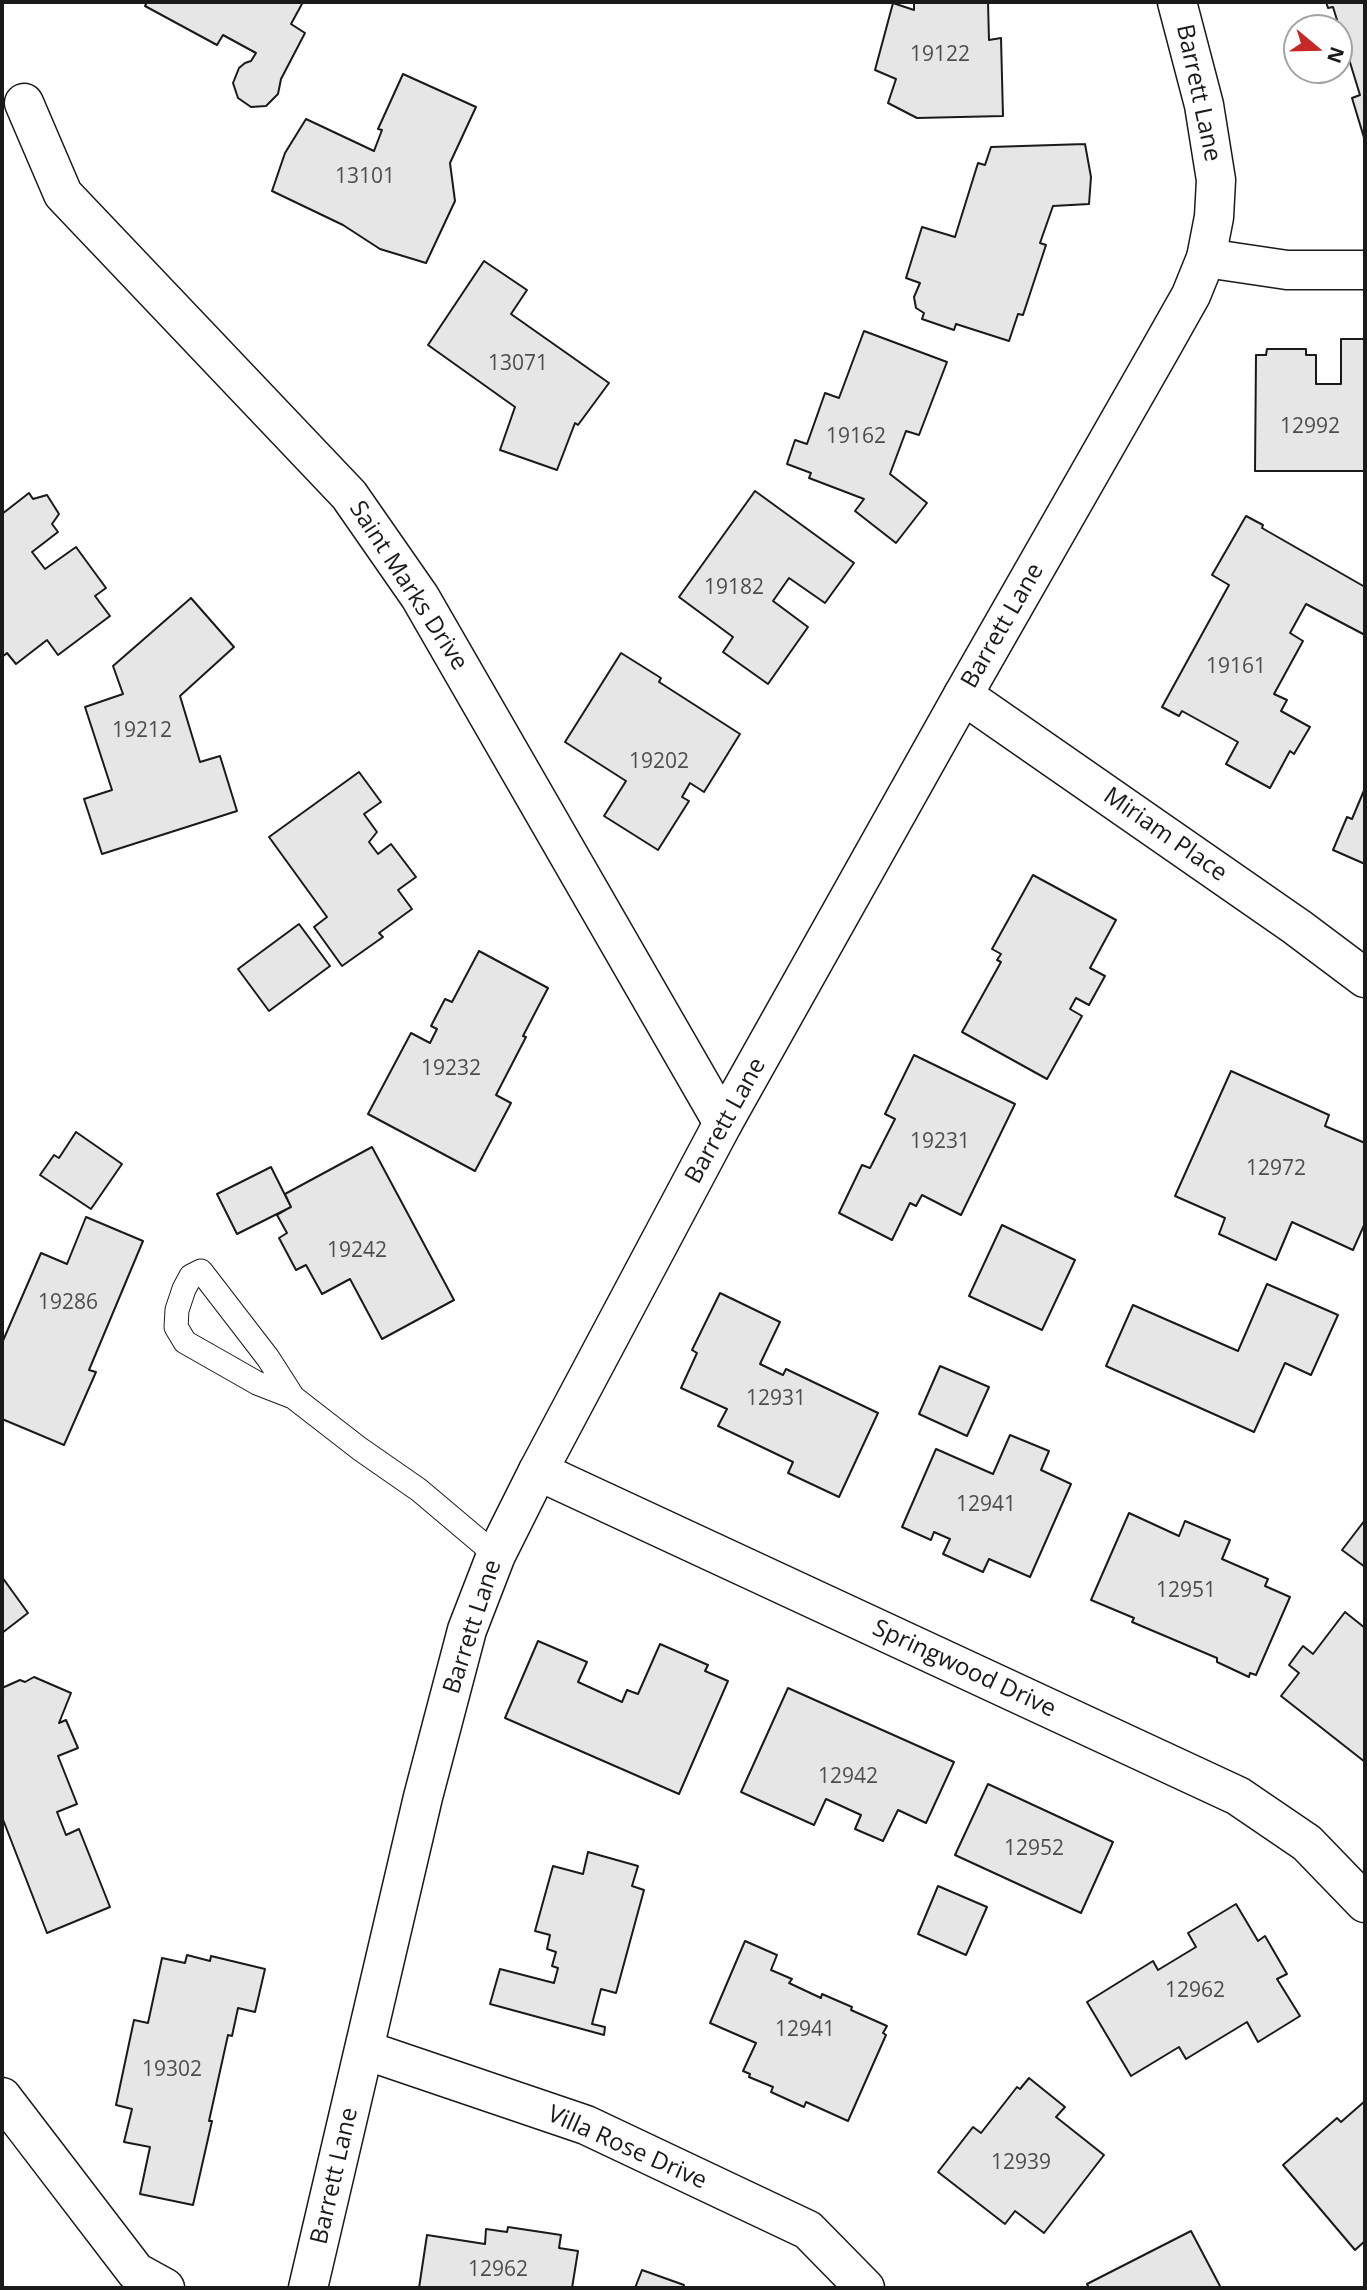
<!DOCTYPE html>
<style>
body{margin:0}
#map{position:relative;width:1367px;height:2290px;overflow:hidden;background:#fff;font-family:"Open Sans",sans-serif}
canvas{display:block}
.frame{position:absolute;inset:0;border:4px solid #1a1a1a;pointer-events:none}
.north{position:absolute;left:1283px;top:14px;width:70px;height:70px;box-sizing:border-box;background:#fff;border:2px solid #a3a3a3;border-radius:50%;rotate:109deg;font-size:19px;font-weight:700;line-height:28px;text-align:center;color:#1a1a1a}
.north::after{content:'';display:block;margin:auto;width:24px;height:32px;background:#c62828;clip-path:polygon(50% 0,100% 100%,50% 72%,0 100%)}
</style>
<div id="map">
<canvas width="1367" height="2290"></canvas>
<div class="frame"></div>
<div class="north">N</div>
</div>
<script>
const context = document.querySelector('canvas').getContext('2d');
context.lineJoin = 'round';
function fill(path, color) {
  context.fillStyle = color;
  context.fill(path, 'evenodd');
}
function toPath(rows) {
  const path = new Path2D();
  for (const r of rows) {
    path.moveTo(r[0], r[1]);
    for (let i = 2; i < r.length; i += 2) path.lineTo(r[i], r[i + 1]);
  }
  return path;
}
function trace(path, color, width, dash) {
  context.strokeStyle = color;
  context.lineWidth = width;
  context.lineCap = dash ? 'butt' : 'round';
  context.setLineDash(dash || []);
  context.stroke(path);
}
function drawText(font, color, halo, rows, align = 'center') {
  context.font = font + ' "Open Sans",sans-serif';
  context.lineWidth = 5;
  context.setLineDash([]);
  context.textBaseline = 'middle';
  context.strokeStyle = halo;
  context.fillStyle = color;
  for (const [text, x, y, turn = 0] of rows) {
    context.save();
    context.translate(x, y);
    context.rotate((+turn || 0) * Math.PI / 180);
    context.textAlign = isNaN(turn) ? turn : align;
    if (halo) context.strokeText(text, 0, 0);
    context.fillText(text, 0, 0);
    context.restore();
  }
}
const building = toPath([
 [147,2,303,2,291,24,305,33,281,79,278,94,266,106,251,107,238,98,233,83,239,68,245,63,251,61,256,53,223,35,217,45,145,6,147,2],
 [914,2,988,2,989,40,1001,38,1003,116,917,118,888,103,896,79,875,70,893,3,914,10,914,2],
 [1326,2,1365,2,1365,141,1352,98,1360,95,1333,7,1328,8,1326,2],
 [403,74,476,107,450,163,455,201,426,263,380,249,343,225,272,191,285,153,306,119,374,151,382,130,378,129,403,74],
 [1085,144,1091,177,1089,204,1053,206,1040,243,1046,245,1023,315,1018,314,1009,341,956,324,954,330,922,319,924,313,916,308,914,297,920,283,906,278,922,227,955,237,978,163,985,165,991,147,1085,144],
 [484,261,527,290,511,314,609,383,578,425,575,423,557,470,500,450,515,407,428,345,484,261],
 [864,331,947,362,919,435,906,431,890,474,927,503,896,543,855,511,864,499,809,478,811,473,787,464,795,440,807,444,825,393,839,398,864,331],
 [1341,339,1365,339,1365,471,1255,471,1256,355,1266,355,1267,349,1306,349,1306,355,1316,355,1316,384,1341,384,1341,339],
 [755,491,854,563,825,603,789,578,773,601,808,627,768,684,723,652,733,637,679,597,755,491],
 [29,493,33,499,47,495,59,514,52,524,58,532,32,552,45,569,76,547,106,588,95,596,110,616,58,655,47,640,16,664,7,653,2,657,2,514,29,493],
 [1246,516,1263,525,1262,528,1365,587,1365,635,1306,604,1290,633,1303,641,1274,694,1287,700,1281,711,1310,727,1294,754,1290,751,1270,788,1226,764,1238,742,1182,711,1179,716,1162,707,1229,585,1212,575,1246,516],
 [191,598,234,647,180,696,200,762,220,756,237,811,102,854,84,799,112,790,85,707,123,694,113,666,191,598],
 [621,653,661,678,659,682,740,734,704,792,690,783,682,797,689,801,658,850,604,816,626,781,565,742,621,653],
 [359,772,381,802,364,814,377,832,369,842,378,854,391,844,416,877,398,890,412,909,379,933,383,937,342,966,314,927,327,917,269,837,359,772],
 [1365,788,1365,864,1333,850,1347,817,1352,819,1365,788],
 [1033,875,1116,920,1090,968,1105,976,1089,1005,1076,998,1070,1009,1082,1016,1047,1079,962,1032,1001,962,997,960,1001,954,992,949,1033,875],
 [299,924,330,966,269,1011,238,969,299,924],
 [479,951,548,988,523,1036,526,1037,496,1095,511,1103,475,1171,368,1114,411,1033,430,1043,437,1029,431,1026,445,999,452,1002,479,951],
 [914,1055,1015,1104,961,1215,922,1195,916,1206,910,1203,892,1240,839,1213,862,1165,870,1168,895,1119,885,1114,914,1055],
 [1231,1071,1329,1115,1325,1126,1365,1143,1365,1223,1353,1250,1292,1222,1276,1260,1219,1234,1225,1218,1175,1196,1231,1071],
 [76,1132,122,1164,91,1209,40,1175,54,1155,59,1158,76,1132],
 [372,1147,454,1300,382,1339,350,1279,322,1294,306,1265,296,1270,279,1238,287,1233,277,1215,291,1207,285,1194,372,1147],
 [271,1167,291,1207,237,1234,217,1194,271,1167],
 [86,1217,143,1241,89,1370,96,1372,64,1445,2,1419,2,1343,41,1253,67,1264,86,1217],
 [1002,1225,1075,1260,1042,1330,969,1296,1002,1225],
 [1267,1284,1338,1315,1311,1375,1285,1363,1254,1432,1106,1366,1133,1305,1238,1351,1267,1284],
 [720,1293,780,1322,760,1364,783,1375,786,1369,878,1413,839,1497,788,1473,793,1462,718,1426,727,1409,681,1388,697,1353,692,1350,720,1293],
 [940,1366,989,1387,967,1436,919,1414,940,1366],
 [1010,1435,1049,1451,1041,1470,1071,1484,1030,1577,989,1559,983,1572,943,1554,950,1539,934,1532,931,1540,902,1527,936,1449,993,1474,1010,1435],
 [1129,1513,1179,1536,1185,1521,1230,1540,1222,1559,1268,1579,1265,1586,1290,1597,1256,1675,1250,1673,1249,1677,1217,1662,1217,1658,1132,1622,1134,1618,1091,1600,1129,1513],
 [1365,1520,1365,1567,1342,1550,1365,1520],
 [2,1577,28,1613,2,1633,2,1577],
 [1345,1612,1365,1628,1365,1762,1281,1696,1299,1673,1289,1665,1303,1646,1313,1654,1345,1612],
 [538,1641,587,1662,578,1682,622,1702,627,1690,638,1694,660,1644,708,1665,705,1671,728,1681,679,1794,505,1718,538,1641],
 [34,1677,71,1693,59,1723,66,1720,78,1748,58,1756,77,1804,57,1812,66,1835,79,1829,110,1907,47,1933,2,1817,2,1688,20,1680,25,1682,34,1677],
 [788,1688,954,1762,926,1823,898,1810,883,1841,855,1829,861,1815,826,1799,814,1825,741,1792,788,1688],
 [988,1784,1113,1842,1081,1913,955,1855,988,1784],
 [588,1852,638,1866,632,1886,644,1890,616,1993,601,1989,592,2024,605,2027,604,2035,490,2004,500,1969,554,1983,558,1968,552,1966,556,1952,547,1949,550,1935,535,1931,553,1866,583,1874,588,1852],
 [938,1886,987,1907,966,1955,918,1934,938,1886],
 [1236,1904,1258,1941,1265,1936,1287,1974,1277,1979,1300,2016,1258,2042,1247,2022,1186,2059,1179,2047,1131,2076,1087,2002,1153,1961,1158,1970,1196,1947,1188,1933,1236,1904],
 [745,1941,777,1955,771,1970,792,1979,789,1983,821,1998,822,1994,852,2007,851,2010,887,2026,883,2033,886,2035,848,2121,806,2102,804,2107,771,2092,773,2087,749,2077,750,2074,743,2071,756,2043,710,2023,745,1941],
 [187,1955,210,1961,211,1956,265,1969,255,2012,238,2008,232,2036,228,2035,209,2121,212,2121,193,2205,140,2194,150,2147,124,2142,132,2109,116,2105,134,2020,148,2023,162,1958,185,1963,187,1955],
 [1029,2078,1065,2107,1056,2117,1104,2155,1044,2233,1015,2211,1005,2224,938,2172,973,2127,981,2133,1017,2087,1020,2089,1029,2078],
 [1365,2101,1365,2241,1355,2250,1283,2165,1337,2118,1341,2122,1365,2101],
 [508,2227,561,2235,559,2248,578,2251,572,2288,419,2288,427,2235,485,2244,486,2229,507,2232,508,2227],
 [1191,2231,1221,2288,1089,2288,1087,2284,1191,2231],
 [642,2270,684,2285,683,2288,635,2288,642,2270]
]);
const lane = toPath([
 [293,1397,268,1358,201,1271,191,1276,184,1289,177,1310,176,1327,185,1342,257,1383,293,1397,360,1449,419,1490,496,1555]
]);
const street = toPath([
 [24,103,63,194,349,495,420,597,723,1123],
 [1206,258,1287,270,1365,270],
 [963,695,1297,927,1365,978],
 [538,1471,1238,1796,1307,1843,1365,1903],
 [365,2050,586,2125,808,2230,865,2288],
 [2,2097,136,2272,165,2288]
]);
const secondary = toPath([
 [308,2288,423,1797,467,1630,496,1555,538,1471,723,1123,963,695,1160,350,1191,295,1206,258,1214,217,1216,180,1204,105,1177,2]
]);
const numberNames = [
 ["19122",940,55],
 ["13101",365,177],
 ["13071",518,364],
 ["12992",1310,427],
 ["19162",856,437],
 ["19182",734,588],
 ["19161",1236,667],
 ["19212",142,731],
 ["19202",659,762],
 ["19232",451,1069],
 ["19231",940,1142],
 ["12972",1276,1169],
 ["19242",357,1251],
 ["19286",68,1303],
 ["12931",776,1399],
 ["12941",986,1505],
 ["12951",1186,1591],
 ["12942",848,1777],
 ["12952",1034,1849],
 ["12962",1195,1991],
 ["12941",805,2030],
 ["19302",172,2070],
 ["12939",1021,2163],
 ["12962",498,2270]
];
const streetNames = [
 ["Barrett Lane",1198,93,78],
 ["Saint Marks Drive",408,586,57],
 ["Barrett Lane",1003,626,-60],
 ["Miriam Place",1165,835,35],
 ["Barrett Lane",726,1121,-61],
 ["Barrett Lane",473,1627,-72],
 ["Springwood Drive",964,1669,25],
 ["Villa Rose Drive",627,2148,24],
 ["Barrett Lane",335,2176,-77]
];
fill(building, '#e6e6e6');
trace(building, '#1a1a1a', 2);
trace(lane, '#1a1a1a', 25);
trace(street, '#1a1a1a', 41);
trace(secondary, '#1a1a1a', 41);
trace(lane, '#fff', 23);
trace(street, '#fff', 38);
trace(secondary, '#fff', 38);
drawText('21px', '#4d4d4d', null, numberNames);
drawText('24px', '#1a1a1a', '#fff', streetNames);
</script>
